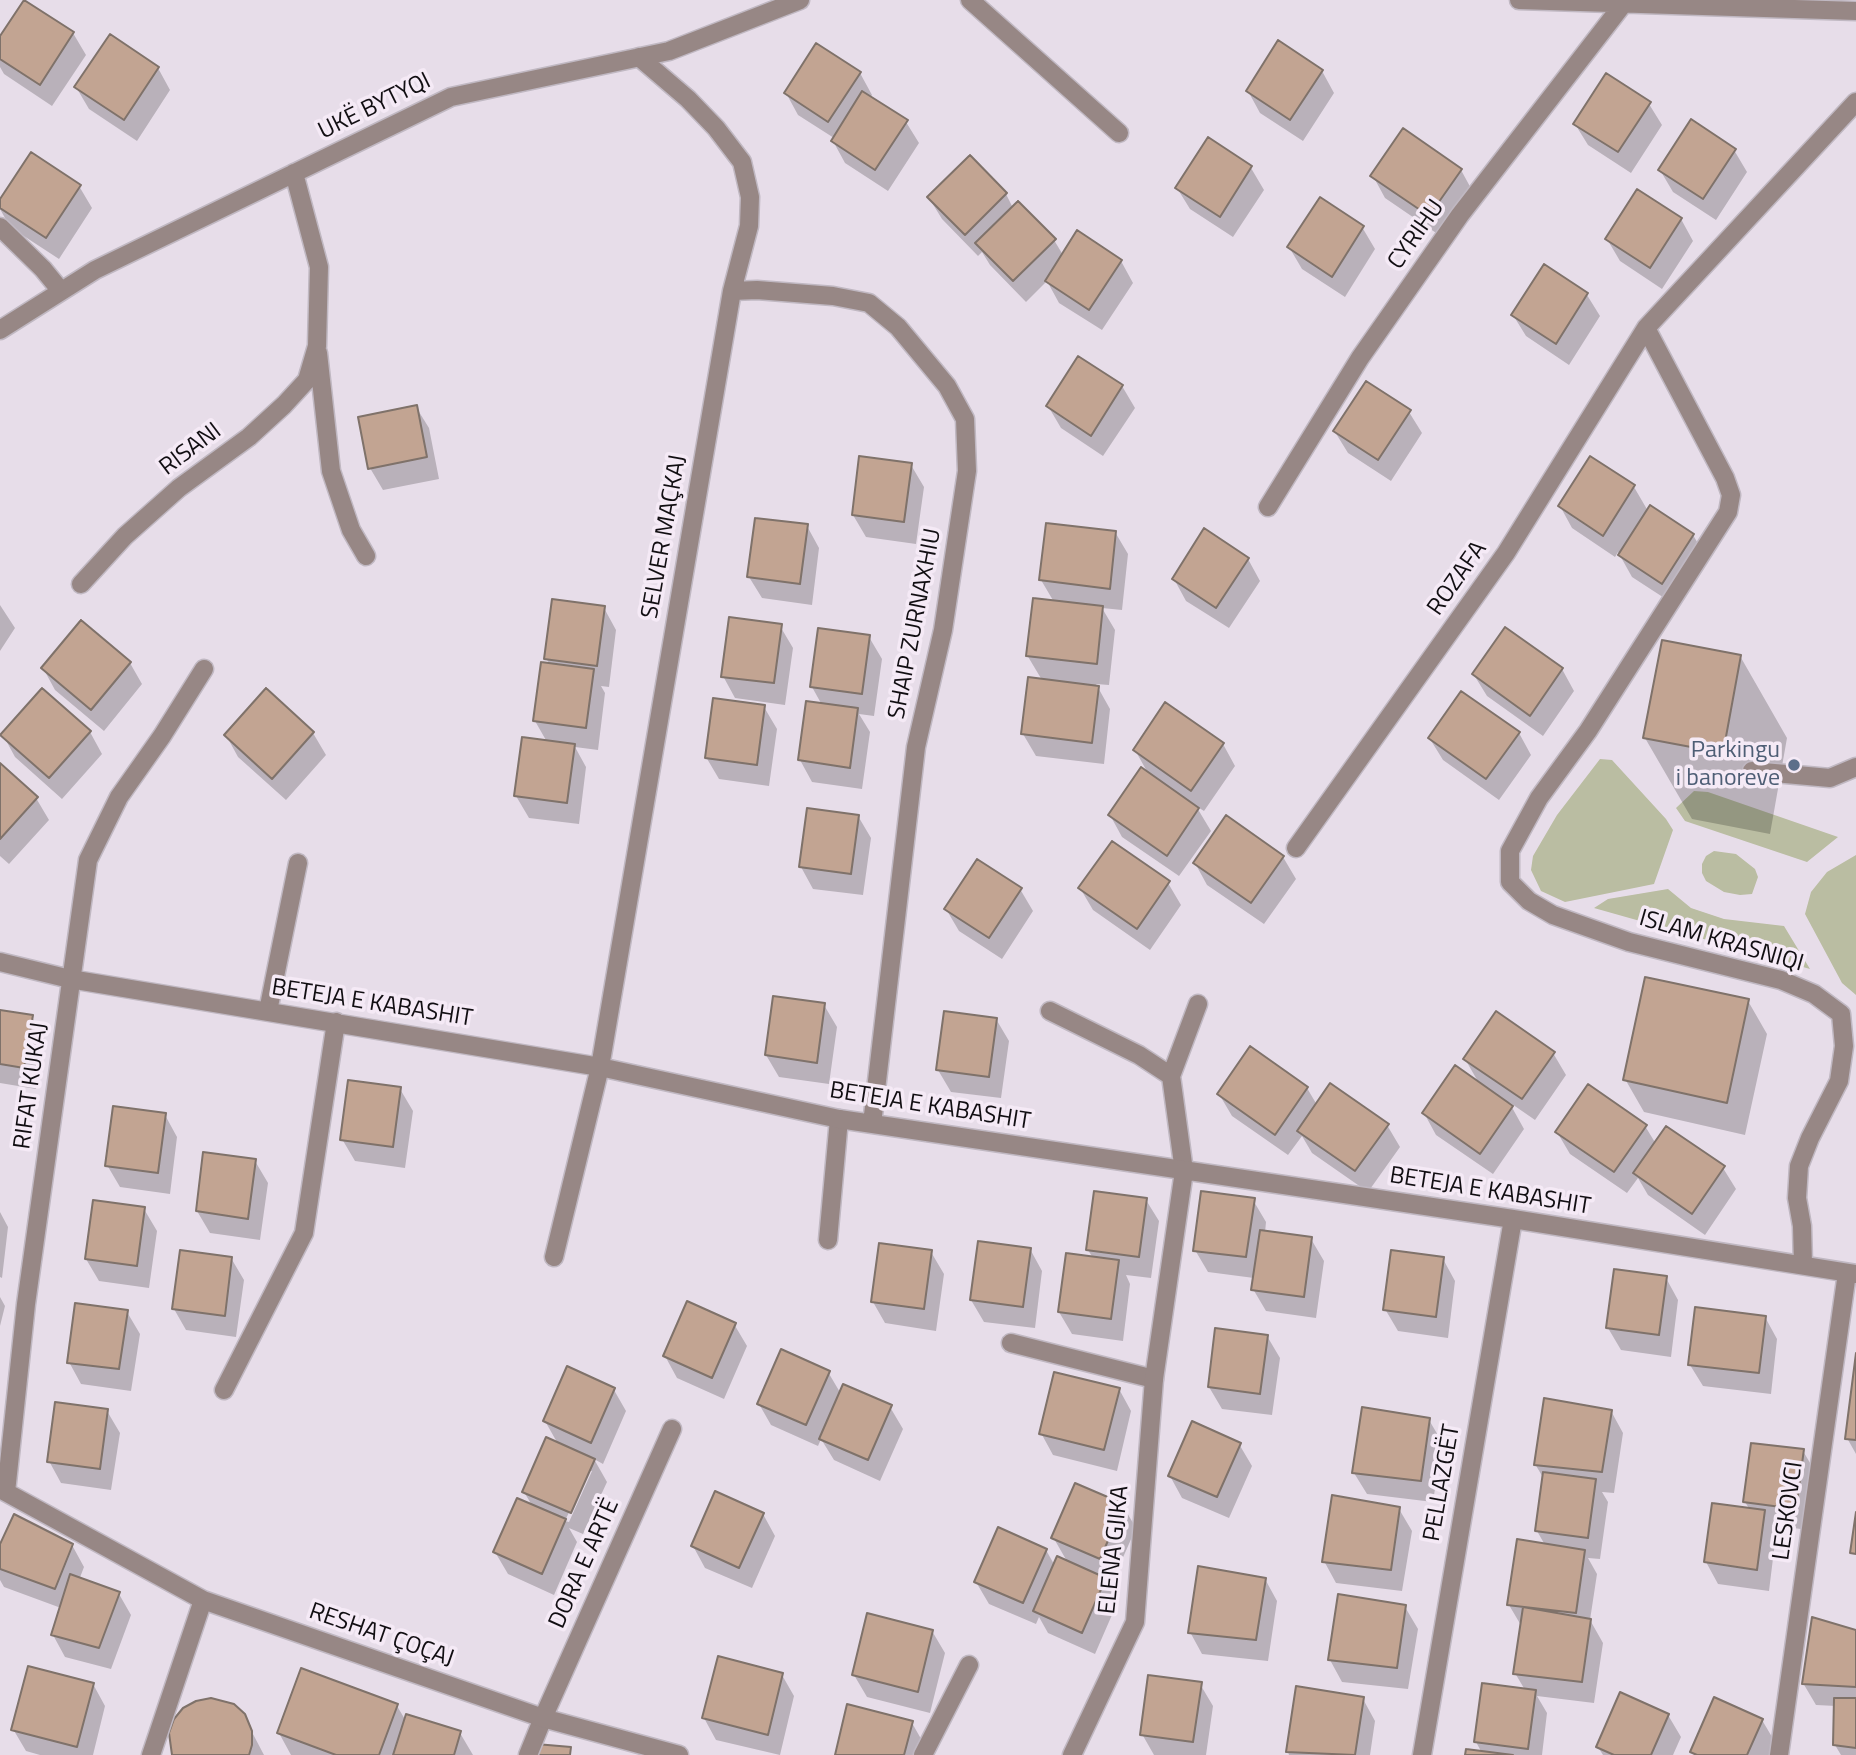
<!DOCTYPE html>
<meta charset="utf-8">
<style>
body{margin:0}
canvas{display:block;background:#e7dde9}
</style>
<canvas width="1856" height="1755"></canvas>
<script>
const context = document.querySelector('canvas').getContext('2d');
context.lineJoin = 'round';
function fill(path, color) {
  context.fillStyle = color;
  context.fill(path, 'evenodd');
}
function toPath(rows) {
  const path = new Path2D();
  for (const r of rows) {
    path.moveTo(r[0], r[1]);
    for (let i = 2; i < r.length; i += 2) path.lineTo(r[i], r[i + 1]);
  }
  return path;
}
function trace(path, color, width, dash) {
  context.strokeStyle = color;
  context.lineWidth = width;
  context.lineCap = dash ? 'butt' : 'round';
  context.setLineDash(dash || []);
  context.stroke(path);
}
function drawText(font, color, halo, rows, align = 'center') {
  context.font = font + ' "Titillium Web",sans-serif';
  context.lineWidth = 7;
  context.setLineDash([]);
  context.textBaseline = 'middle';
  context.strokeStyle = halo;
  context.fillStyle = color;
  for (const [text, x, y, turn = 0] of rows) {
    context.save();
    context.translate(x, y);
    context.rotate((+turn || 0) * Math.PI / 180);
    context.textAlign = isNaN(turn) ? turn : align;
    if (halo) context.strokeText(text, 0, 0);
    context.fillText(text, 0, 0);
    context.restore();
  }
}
const green = toPath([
 [1600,759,1612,760,1666,819,1673,830,1654,884,1565,902,1541,891,1531,870,1533,856,1557,815],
 [1694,791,1708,792,1838,837,1807,862,1685,821,1676,808],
 [1714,851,1736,854,1755,869,1758,877,1752,894,1740,895,1724,892,1706,881,1702,873,1702,864,1706,856],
 [1856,855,1856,995,1842,983,1805,914,1811,892,1827,872],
 [1668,889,1691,908,1724,919,1784,926,1810,969,1594,908,1608,899]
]);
const shadow = toPath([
 [73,33,86,55,52,106,4,74,0,67,0,40],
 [158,68,170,90,137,141,89,109,76,87],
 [1322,71,1334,93,1303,141,1260,113,1248,91],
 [860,73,872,95,870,98,906,122,919,143,888,191,845,163,833,141,834,138,798,115,786,93],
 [1649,104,1662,125,1631,173,1588,145,1575,124],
 [1208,139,1251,168,1264,190,1233,237,1190,209,1177,188],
 [1734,150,1747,172,1716,220,1673,192,1660,170],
 [1461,170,1473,192,1442,237,1385,198,1373,176],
 [79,186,92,208,59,259,10,227,0,209,0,202],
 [1006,194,1013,208,1054,240,1063,255,1121,261,1133,283,1102,330,1059,303,1047,281,1026,302,990,265,982,252,978,256,942,219,929,198],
 [1681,219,1693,241,1662,289,1620,261,1607,239],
 [1362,227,1375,249,1345,297,1302,269,1289,247],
 [1544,267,1587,295,1600,316,1569,365,1526,336,1513,315],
 [1122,386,1135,408,1103,456,1061,428,1048,406],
 [416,407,429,428,439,479,383,490,370,468],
 [1409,412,1422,433,1391,481,1348,453,1335,432],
 [911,465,924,487,916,544,866,537,853,515],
 [1634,487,1648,511,1693,535,1706,557,1675,605,1632,577,1618,552,1615,557,1572,528,1560,506],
 [807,526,819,548,812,605,762,598,749,577],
 [1115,532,1128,554,1122,610,1102,608,1115,630,1109,685,1096,684,1110,709,1104,764,1036,756,1023,734,1042,680,1027,655,1054,602,1041,580],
 [1248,559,1260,581,1229,628,1186,601,1174,579],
 [0,605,15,628,0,651],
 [604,608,616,630,609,687,601,686,605,693,598,750,575,747,586,767,579,824,529,818,516,796,547,742,535,721,550,665,546,658],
 [780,626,793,648,785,705,735,698,723,676],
 [869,637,882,659,874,716,859,714,870,732,862,789,812,782,800,760,822,705,812,687],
 [1740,656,1787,738,1770,834,1692,819,1645,738],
 [130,663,142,684,104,731,55,690,43,668],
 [1562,669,1574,691,1543,736,1487,696,1474,675],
 [764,707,777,729,769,786,719,779,706,757],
 [90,732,102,754,62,799,15,757,3,735],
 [313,733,326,755,286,800,238,757,226,735],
 [1519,733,1531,755,1499,800,1443,760,1430,739],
 [1223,744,1235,766,1204,811,1196,806,1211,831,1179,876,1122,837,1110,815,1149,775,1135,750],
 [0,765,36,798,49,820,9,864,0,856],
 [858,816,871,838,863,895,813,889,801,867],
 [1283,857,1296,879,1264,924,1207,885,1195,863],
 [1168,883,1181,905,1150,950,1093,910,1080,888],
 [1020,889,1033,911,1002,959,959,931,946,909],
 [1748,1001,1767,1034,1745,1135,1644,1112,1625,1079],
 [824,1005,837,1027,829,1084,779,1077,766,1055],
 [0,1012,32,1017,44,1039,36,1089,0,1083],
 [996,1019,1009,1041,1001,1098,951,1092,938,1070],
 [1553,1053,1566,1075,1535,1120,1509,1102,1524,1129,1493,1174,1436,1135,1424,1113,1480,1085,1465,1059],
 [1307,1088,1317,1105,1387,1125,1400,1147,1368,1192,1312,1153,1302,1136,1288,1155,1232,1116,1219,1094],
 [400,1089,413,1111,405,1168,355,1161,342,1139],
 [165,1115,177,1137,170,1194,120,1187,107,1165],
 [1645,1126,1656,1144,1723,1168,1736,1189,1705,1235,1648,1195,1638,1178,1627,1193,1570,1154,1557,1132],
 [255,1161,268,1183,260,1240,210,1233,197,1211],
 [1146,1200,1159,1221,1151,1278,1126,1275,1130,1284,1123,1341,1072,1334,1059,1312,1093,1258,1088,1250],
 [1253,1200,1266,1222,1265,1233,1311,1239,1324,1261,1316,1318,1266,1311,1253,1289,1254,1278,1208,1272,1195,1250],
 [144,1209,157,1231,149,1288,99,1281,86,1259],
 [0,1212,8,1227,2,1278,0,1277],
 [1030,1249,1042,1271,1035,1328,984,1322,971,1300],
 [931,1252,944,1274,936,1331,885,1323,873,1302],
 [231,1258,244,1280,236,1337,186,1330,174,1309],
 [1443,1259,1455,1281,1448,1338,1398,1331,1385,1309],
 [1666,1278,1678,1300,1671,1357,1621,1350,1608,1328],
 [0,1297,5,1306,0,1326],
 [127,1312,140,1334,131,1391,81,1384,69,1362],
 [1765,1317,1777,1339,1771,1394,1703,1386,1690,1365],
 [734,1324,747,1346,724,1399,677,1378,665,1356],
 [1267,1336,1280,1358,1272,1415,1222,1409,1209,1387],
 [1856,1365,1856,1454,1847,1438],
 [828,1372,841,1394,890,1407,903,1429,880,1481,834,1460,821,1439,818,1446,771,1425,759,1404],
 [1119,1389,1131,1411,1117,1471,1053,1455,1041,1433],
 [614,1390,626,1411,603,1464,594,1459,607,1482,583,1534,569,1528,577,1542,554,1595,508,1574,495,1552,533,1507,524,1492,558,1444,545,1421],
 [588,1471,592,1471,569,1522,565,1521],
 [107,1411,120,1433,111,1490,61,1483,49,1461],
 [1611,1411,1623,1433,1614,1493,1602,1492,1608,1502,1600,1559,1588,1558,1597,1574,1590,1620,1603,1643,1594,1703,1537,1696,1547,1713,1542,1755,1467,1755,1482,1753,1476,1742,1525,1690,1515,1673,1522,1627,1509,1605,1545,1545,1537,1531,1544,1479,1535,1464],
 [1429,1420,1442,1442,1433,1502,1367,1494,1354,1473],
 [1239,1444,1252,1466,1229,1518,1182,1498,1170,1476],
 [1803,1451,1816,1473,1808,1530,1772,1525,1776,1534,1769,1591,1718,1584,1706,1562,1750,1510,1745,1502],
 [1123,1506,1136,1528,1113,1580,1103,1576,1118,1601,1095,1654,1048,1633,1039,1617,1036,1624,989,1604,976,1582,1046,1550,1055,1566,1068,1563,1053,1537],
 [1399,1509,1412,1531,1402,1591,1336,1583,1324,1561],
 [763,1514,775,1536,752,1588,705,1568,693,1546],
 [72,1545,84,1567,79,1580,119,1594,131,1615,111,1669,65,1657,53,1635,61,1608,4,1587,0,1580,0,1548],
 [1265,1579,1277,1601,1268,1661,1202,1654,1190,1632],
 [1405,1607,1418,1629,1408,1689,1342,1682,1330,1660],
 [932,1631,945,1653,930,1713,867,1697,854,1675],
 [1856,1632,1856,1755,1841,1755,1835,1745,1836,1706,1816,1705,1803,1683],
 [782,1675,794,1696,780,1755,716,1740,704,1718],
 [93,1684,105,1706,93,1755,40,1755,26,1751,13,1729],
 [1200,1684,1213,1706,1206,1755,1154,1755,1142,1734],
 [1297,1688,1363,1699,1375,1721,1370,1755,1289,1755,1288,1752],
 [397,1706,406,1721,460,1733,473,1755,291,1755,279,1733],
 [243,1715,264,1755,174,1755],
 [1668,1715,1681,1737,1673,1755,1603,1755,1598,1747],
 [1762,1720,1775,1742,1769,1755,1694,1755,1692,1752],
 [912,1723,924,1744,922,1755,837,1755]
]);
const building = toPath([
 [24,0,74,32,40,85,0,59,0,36,24,0],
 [110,34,159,67,124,120,74,87,110,34],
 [1278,40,1323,70,1290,120,1246,91,1278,40],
 [816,43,861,72,828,122,784,93,816,43],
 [1606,73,1651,102,1618,152,1573,124,1606,73],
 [862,91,908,120,875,170,831,141,862,91],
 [1691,119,1736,149,1703,199,1658,170,1691,119],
 [1403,128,1462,169,1429,216,1370,176,1403,128],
 [1208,137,1252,166,1220,217,1175,188,1208,137],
 [31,152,81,185,46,238,0,208,0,199,31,152],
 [970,155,1007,193,965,235,927,197,970,155],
 [1637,189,1682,218,1650,268,1605,239,1637,189],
 [1320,197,1364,226,1332,277,1287,247,1320,197],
 [1018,201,1056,239,1013,281,975,243,1018,201],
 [1077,230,1122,260,1089,310,1045,281,1077,230],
 [1544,264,1588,293,1556,344,1511,315,1544,264],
 [1078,356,1123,385,1091,436,1046,406,1078,356],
 [1366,381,1411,410,1378,460,1333,431,1366,381],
 [417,405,427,457,368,469,358,417,417,405],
 [859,456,912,463,904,522,852,515,859,456],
 [1590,456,1635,485,1603,536,1558,506,1590,456],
 [1650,505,1694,534,1662,584,1618,555,1650,505],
 [755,518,808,524,800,584,747,577,755,518],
 [1046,523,1116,531,1110,589,1039,580,1046,523],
 [1204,528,1249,558,1216,608,1172,579,1204,528],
 [1033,598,1103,606,1097,664,1026,656,1033,598],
 [552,599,605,606,597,666,544,659,552,599],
 [729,617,782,624,774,683,721,677,729,617],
 [81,620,131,662,91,710,41,668,81,620],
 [1505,627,1563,668,1530,716,1472,674,1505,627],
 [818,628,870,635,862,694,810,687,818,628],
 [1662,640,1741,655,1723,753,1643,738,1662,640],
 [541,662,594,669,586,728,533,721,541,662],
 [1028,677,1099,686,1092,743,1021,734,1028,677],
 [42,688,91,731,49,778,0,735,42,688],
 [266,688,314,732,272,779,224,735,266,688],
 [1461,691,1520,732,1486,779,1428,738,1461,691],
 [713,698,765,705,757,765,705,758,713,698],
 [806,701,858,708,850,768,798,760,806,701],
 [1165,702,1224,743,1191,791,1133,750,1165,702],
 [522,737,575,744,567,803,514,796,522,737],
 [0,763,38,797,0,839,0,763],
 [1141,767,1199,808,1167,856,1108,815,1141,767],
 [807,808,859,815,851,874,799,867,807,808],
 [1226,815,1284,856,1251,903,1193,863,1226,815],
 [1112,841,1170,881,1137,929,1078,888,1112,841],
 [977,859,1022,888,989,938,944,909,977,859],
 [1645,977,1749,999,1727,1103,1623,1080,1645,977],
 [773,996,825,1003,817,1063,765,1055,773,996],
 [0,1010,33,1015,24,1068,0,1064,0,1010],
 [944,1011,997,1018,989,1077,936,1070,944,1011],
 [1496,1011,1555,1052,1522,1099,1463,1059,1496,1011],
 [1250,1046,1308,1087,1275,1135,1217,1094,1250,1046],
 [1455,1065,1513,1106,1480,1154,1422,1113,1455,1065],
 [348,1080,401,1087,393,1147,340,1140,348,1080],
 [1330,1083,1389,1124,1355,1171,1297,1131,1330,1083],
 [1588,1084,1647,1125,1614,1172,1555,1132,1588,1084],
 [113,1106,166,1113,158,1173,105,1166,113,1106],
 [1666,1126,1725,1166,1692,1214,1633,1173,1666,1126],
 [203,1152,256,1159,248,1219,196,1211,203,1152],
 [1094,1191,1147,1198,1139,1257,1086,1250,1094,1191],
 [1201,1191,1255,1198,1246,1257,1193,1251,1201,1191],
 [93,1200,145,1207,137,1266,85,1259,93,1200],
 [1260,1230,1312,1237,1304,1297,1251,1290,1260,1230],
 [978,1241,1031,1248,1023,1307,970,1300,978,1241],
 [879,1243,932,1250,924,1309,871,1302,879,1243],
 [180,1250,232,1257,225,1316,172,1309,180,1250],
 [1391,1250,1444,1257,1436,1317,1383,1310,1391,1250],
 [1066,1253,1119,1260,1111,1319,1058,1312,1066,1253],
 [1614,1269,1667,1276,1659,1335,1606,1328,1614,1269],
 [687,1301,736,1323,712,1378,663,1356,687,1301],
 [75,1303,128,1310,119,1369,67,1363,75,1303],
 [1695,1307,1766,1316,1759,1373,1688,1365,1695,1307],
 [1215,1328,1268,1335,1260,1394,1208,1387,1215,1328],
 [781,1349,830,1371,806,1425,757,1404,781,1349],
 [1856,1353,1856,1440,1845,1439,1856,1353],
 [567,1366,615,1388,591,1443,543,1421,567,1366],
 [1054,1372,1120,1388,1104,1450,1039,1434,1054,1372],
 [843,1384,892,1405,868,1460,819,1439,843,1384],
 [1544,1398,1612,1410,1602,1472,1534,1465,1544,1398],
 [55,1402,108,1409,100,1469,47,1462,55,1402],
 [1362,1407,1430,1418,1421,1481,1352,1473,1362,1407],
 [1192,1421,1241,1443,1217,1497,1168,1476,1192,1421],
 [546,1437,595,1459,571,1513,522,1492,546,1437],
 [1751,1443,1804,1449,1796,1509,1743,1502,1751,1443],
 [1543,1472,1596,1479,1588,1538,1535,1531,1543,1472],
 [1075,1483,1124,1504,1100,1559,1051,1538,1075,1483],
 [715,1491,764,1513,739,1568,691,1546,715,1491],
 [1332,1495,1400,1507,1391,1570,1322,1562,1332,1495],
 [517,1498,566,1519,542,1574,493,1552,517,1498],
 [1712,1503,1765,1510,1757,1570,1704,1562,1712,1503],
 [1856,1512,1856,1554,1850,1553,1856,1512],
 [14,1514,73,1544,55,1589,0,1569,0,1544,14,1514],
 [998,1527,1047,1549,1023,1603,974,1582,998,1527],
 [1517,1539,1585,1550,1576,1613,1507,1605,1517,1539],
 [1057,1556,1106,1578,1082,1633,1033,1611,1057,1556],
 [1198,1566,1266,1578,1256,1640,1188,1633,1198,1566],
 [70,1574,120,1592,99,1648,51,1635,70,1574],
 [1338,1594,1406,1605,1397,1668,1328,1660,1338,1594],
 [1523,1607,1591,1619,1582,1682,1513,1674,1523,1607],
 [867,1613,933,1630,918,1692,852,1675,867,1613],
 [1812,1617,1856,1630,1856,1687,1802,1684,1812,1617],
 [718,1656,783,1673,768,1735,702,1718,718,1656],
 [28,1666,94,1683,77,1747,11,1730,28,1666],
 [301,1668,398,1704,379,1755,336,1755,277,1733,301,1668],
 [1148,1675,1202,1682,1193,1742,1140,1735,1148,1675],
 [1482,1683,1536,1690,1528,1749,1474,1742,1482,1683],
 [1296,1686,1364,1697,1355,1755,1286,1752,1296,1686],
 [1620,1692,1669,1714,1651,1755,1614,1755,1596,1747,1620,1692],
 [1714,1697,1763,1719,1747,1755,1697,1755,1690,1752,1714,1697],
 [211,1698,234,1704,245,1714,252,1731,252,1745,249,1755,172,1755,169,1733,174,1719,183,1708,196,1701,211,1698],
 [1834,1698,1856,1698,1856,1748,1833,1745,1834,1698],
 [847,1704,913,1721,904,1755,835,1755,847,1704],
 [406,1714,461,1731,454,1755,393,1755,406,1714],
 [536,1744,571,1747,570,1755,535,1755,536,1744],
 [1466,1749,1513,1755,1465,1755,1466,1749]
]);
const service = toPath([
 [970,0,1119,133],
 [1752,771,1830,778,1856,767],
 [268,1011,298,863],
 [1050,1011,1139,1055,1171,1076,1184,1171],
 [1171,1076,1198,1004],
 [828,1240,839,1119],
 [1011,1343,1154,1379],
 [528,1755,543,1718],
 [923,1755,969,1665]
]);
const minor = toPath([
 [1519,0,1856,11],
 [0,227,43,269,61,291],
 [732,291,757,290,833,296,869,303,898,327,947,386,965,419,967,471,943,630,916,747,872,1124],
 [1646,328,1725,478,1731,495,1728,512,1588,731,1539,798,1510,851,1510,882,1529,901,1553,915,1629,942,1781,980,1814,994,1841,1014,1844,1046,1839,1081,1810,1138,1799,1166,1797,1198,1802,1226,1803,1265],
 [0,330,95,270,451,97,669,51,800,0],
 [318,353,331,471,351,530,366,556],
 [1268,507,1360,358,1460,215,1624,3],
 [81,584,125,536,179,488,249,437,284,405,307,380,317,346,319,267,294,173],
 [1296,848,1506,553,1646,328,1856,102],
 [0,962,70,979,600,1067,839,1119,1513,1219,1856,1274],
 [554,1257,600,1067,732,291,749,226,750,197,742,162,716,128,688,99,639,57],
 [224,1390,304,1233,336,1022],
 [0,1489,203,1600,543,1718,679,1755],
 [6,1492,26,1304,88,860,119,797,162,736,204,669],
 [543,1718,672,1429],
 [151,1755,203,1600],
 [1072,1755,1135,1622,1154,1379,1184,1171],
 [1422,1755,1513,1219],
 [1779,1755,1847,1273]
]);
const markers = [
 [1794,765,7,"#5c6f8a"]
];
const streetNames = [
 ["UKË BYTYQI",375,107,-26],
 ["CYRIHU",1417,235,-55],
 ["RISANI",191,450,-37],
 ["SELVER MAÇKAJ",665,537,-80],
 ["ROZAFA",1458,579,-55],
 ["SHAIP ZURNAXHIU",916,624,-79],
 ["ISLAM KRASNIQI",1721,942,16],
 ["BETEJA E KABASHIT",372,1004,9],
 ["RIFAT KUKAJ",32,1086,-82],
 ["BETEJA E KABASHIT",930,1107,9],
 ["BETEJA E KABASHIT",1490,1192,9],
 ["PELLAZGËT",1443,1483,-80],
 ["LESKOVCI",1789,1511,-82],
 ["ELENA GJIKA",1115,1550,-84],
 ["DORA E ARTË",585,1564,-66],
 ["RESHAT ÇOÇAJ",381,1636,19]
];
const serviceNames = [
 ["Parkingu",1780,751],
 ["i banoreve",1780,779]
];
fill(green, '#babda2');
fill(shadow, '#0003');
fill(building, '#c2a492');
trace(building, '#7f726a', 2);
trace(service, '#c0b8c2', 21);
trace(minor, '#c0b8c2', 21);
trace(service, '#978785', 18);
trace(minor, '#978785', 18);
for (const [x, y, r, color] of markers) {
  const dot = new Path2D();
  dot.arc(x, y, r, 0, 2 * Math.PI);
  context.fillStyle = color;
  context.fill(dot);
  trace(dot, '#f5eaf6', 2.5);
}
drawText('24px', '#110e12', '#f5eaf6', streetNames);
drawText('24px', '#4e5e75', '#f5eaf6', serviceNames, 'right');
</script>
